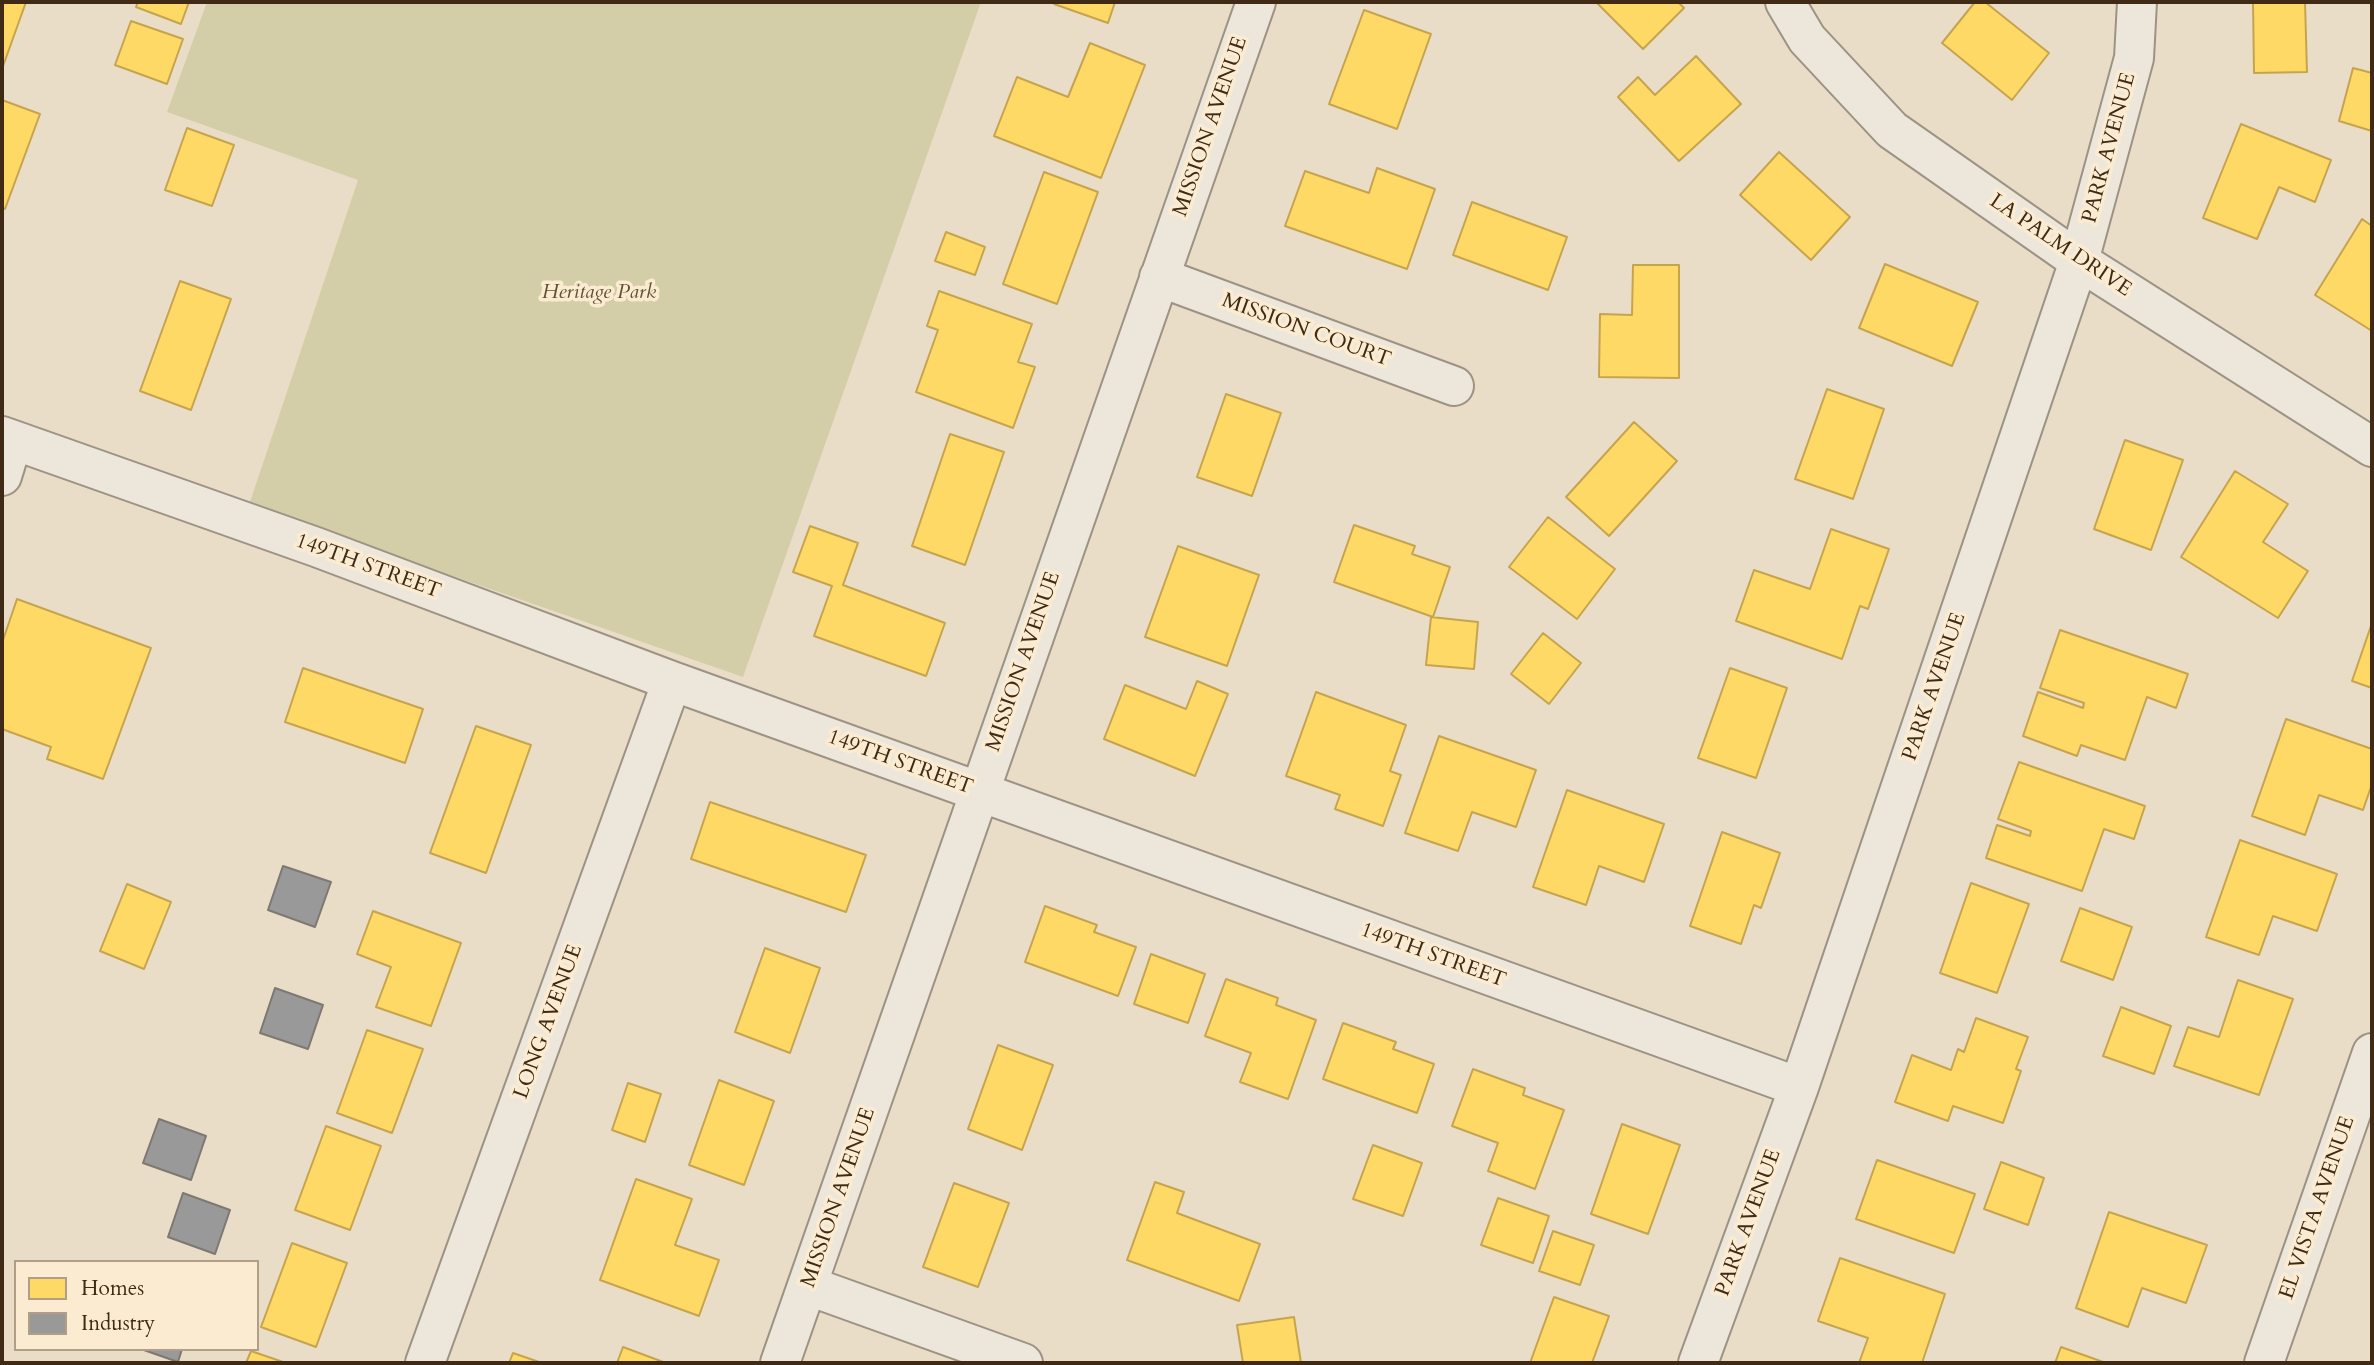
<!DOCTYPE html>
<style>
body{margin:0}
#map{position:relative;width:2374px;height:1365px;overflow:hidden;background:#eaddc7;font-family:Cardo,serif}
canvas{display:block}
.frame{position:absolute;inset:0;border:4px solid #402a16;pointer-events:none}
.legend{position:absolute;left:14px;top:1260px;width:245px;height:91px;box-sizing:border-box;background:#fbecd1;border:2px solid #b09e86;margin:0;padding:9px 12px;list-style:none;font-size:21px;color:#402a16}
.legend li{display:flex;align-items:center;gap:14px;height:35px}
.legend b{width:35px;border:2px solid #b09e86}
</style>
<div id="map">
<canvas width="2374" height="1365"></canvas>
<div class="frame"></div>
<ul class="legend">
<li><b style="height:19px;background:#ffd966"></b>Homes</li>
<li><b style="height:19px;background:#999"></b>Industry</li>
</ul>
</div>
<script>
const context = document.querySelector('canvas').getContext('2d');
context.lineJoin = 'round';
function fill(path, color) {
  context.fillStyle = color;
  context.fill(path, 'evenodd');
}
function toPath(rows) {
  const path = new Path2D();
  for (const r of rows) {
    path.moveTo(r[0], r[1]);
    for (let i = 2; i < r.length; i += 2) path.lineTo(r[i], r[i + 1]);
  }
  return path;
}
function trace(path, color, width, dash) {
  context.strokeStyle = color;
  context.lineWidth = width;
  context.lineCap = dash ? 'butt' : 'round';
  context.setLineDash(dash || []);
  context.stroke(path);
}
function drawText(font, color, halo, rows, align = 'center') {
  context.font = font + ' Cardo,serif';
  context.lineWidth = 7;
  context.setLineDash([]);
  context.textBaseline = 'middle';
  context.strokeStyle = halo;
  context.fillStyle = color;
  for (const [text, x, y, turn = 0] of rows) {
    context.save();
    context.translate(x, y);
    context.rotate((+turn || 0) * Math.PI / 180);
    context.textAlign = isNaN(turn) ? turn : align;
    if (halo) context.strokeText(text, 0, 0);
    context.fillText(text, 0, 0);
    context.restore();
  }
}
const green = toPath([
 [207,2,981,2,743,677,249,505,358,180,167,112]
]);
const homes = toPath([
 [2,2,26,2,2,69,2,2],
 [138,2,189,2,181,24,136,7,138,2],
 [1054,2,1115,2,1108,23,1054,4,1054,2],
 [1596,2,1678,2,1684,8,1643,49,1596,2],
 [1975,2,1985,2,2049,53,2012,100,1942,43,1975,2],
 [2253,2,2305,2,2307,72,2254,73,2253,2],
 [1364,10,1431,34,1397,129,1329,104,1364,10],
 [131,21,183,39,167,84,115,65,131,21],
 [1090,43,1145,65,1101,178,994,136,1017,77,1068,97,1090,43],
 [1696,56,1741,104,1679,161,1618,97,1638,77,1655,95,1696,56],
 [2353,68,2372,73,2372,131,2339,121,2353,68],
 [2,100,40,114,5,209,2,208,2,100],
 [2241,124,2331,160,2315,202,2279,187,2257,239,2203,218,2241,124],
 [187,128,234,145,212,206,165,190,187,128],
 [1779,152,1850,217,1811,260,1740,195,1779,152],
 [1377,168,1435,189,1407,269,1285,226,1305,171,1369,193,1377,168],
 [1044,172,1098,192,1057,304,1003,284,1044,172],
 [1472,202,1567,237,1548,290,1453,255,1472,202],
 [2362,219,2372,226,2372,331,2315,295,2362,219],
 [946,232,985,247,975,275,935,261,946,232],
 [1885,264,1978,302,1952,366,1859,328,1885,264],
 [1633,265,1679,265,1679,378,1599,377,1600,314,1632,315,1633,265],
 [180,281,231,299,191,410,140,391,180,281],
 [939,291,1032,324,1018,362,1035,367,1013,428,916,392,938,330,927,326,939,291],
 [1827,389,1884,409,1853,499,1795,479,1827,389],
 [1226,394,1281,413,1252,496,1197,477,1226,394],
 [1634,422,1677,461,1609,536,1566,497,1634,422],
 [950,434,1004,452,965,565,912,546,950,434],
 [2125,440,2183,460,2151,550,2094,529,2125,440],
 [2235,471,2288,504,2263,542,2308,571,2278,618,2181,557,2235,471],
 [1548,517,1615,569,1577,619,1509,567,1548,517],
 [1354,525,1415,546,1412,554,1450,567,1433,617,1334,582,1354,525],
 [810,526,858,543,843,585,945,623,926,676,814,636,832,586,793,572,810,526],
 [1831,529,1889,549,1868,609,1860,606,1842,659,1736,621,1754,570,1810,589,1831,529],
 [1178,546,1259,575,1227,666,1145,637,1178,546],
 [17,599,151,648,103,779,47,759,51,747,2,729,2,643,17,599],
 [1431,617,1478,622,1474,669,1426,665,1431,617],
 [2372,623,2372,688,2352,681,2372,623],
 [2060,630,2188,674,2176,708,2147,697,2125,760,2081,745,2077,756,2023,736,2038,692,2083,708,2084,703,2040,688,2060,630],
 [1543,633,1581,663,1549,704,1511,674,1543,633],
 [303,668,423,709,405,763,285,722,303,668],
 [1730,668,1787,688,1756,778,1698,758,1730,668],
 [1197,681,1228,694,1195,776,1104,739,1125,685,1186,709,1197,681],
 [1316,692,1406,725,1390,771,1401,775,1383,826,1335,809,1340,795,1286,776,1316,692],
 [2286,719,2372,749,2372,784,2363,810,2319,795,2305,835,2252,816,2286,719],
 [476,726,531,745,486,873,430,853,476,726],
 [1439,736,1536,770,1516,827,1472,812,1458,851,1405,833,1439,736],
 [2019,762,2145,806,2134,839,2104,829,2082,891,1986,858,1997,825,2030,836,2031,831,1998,819,2019,762],
 [1567,790,1664,824,1644,882,1599,866,1586,905,1533,887,1567,790],
 [710,802,866,855,846,912,691,859,710,802],
 [1722,832,1780,853,1761,908,1754,905,1741,944,1690,926,1722,832],
 [2240,840,2337,874,2317,931,2273,916,2259,955,2206,937,2240,840],
 [1971,883,2029,904,1997,993,1940,973,1971,883],
 [127,884,171,902,144,969,100,951,127,884],
 [1045,906,1097,925,1094,932,1136,947,1118,996,1025,962,1045,906],
 [2080,908,2132,927,2113,980,2061,961,2080,908],
 [373,911,461,943,431,1026,376,1007,391,967,357,954,373,911],
 [765,948,820,968,790,1053,735,1032,765,948],
 [1151,954,1205,974,1188,1023,1134,1004,1151,954],
 [1226,979,1278,998,1276,1005,1316,1020,1288,1099,1240,1082,1251,1053,1205,1036,1226,979],
 [2238,980,2293,999,2259,1095,2174,1066,2188,1027,2219,1037,2238,980],
 [2121,1007,2171,1026,2154,1074,2103,1056,2121,1007],
 [1976,1018,2028,1037,2016,1069,2021,1071,2003,1123,1953,1106,1948,1121,1895,1102,1912,1055,1951,1070,1958,1049,1964,1052,1976,1018],
 [1343,1023,1396,1042,1393,1049,1434,1064,1417,1113,1323,1079,1343,1023],
 [367,1030,423,1049,392,1133,337,1113,367,1030],
 [998,1045,1053,1065,1022,1150,968,1129,998,1045],
 [1473,1069,1525,1088,1523,1095,1564,1110,1535,1189,1488,1171,1498,1143,1452,1126,1473,1069],
 [719,1080,774,1101,744,1185,689,1165,719,1080],
 [628,1083,661,1094,645,1142,612,1130,628,1083],
 [1622,1124,1680,1145,1648,1234,1591,1214,1622,1124],
 [326,1126,381,1146,350,1230,295,1210,326,1126],
 [1373,1145,1422,1163,1403,1216,1353,1199,1373,1145],
 [1877,1160,1975,1194,1954,1253,1856,1219,1877,1160],
 [2001,1162,2044,1178,2028,1225,1984,1209,2001,1162],
 [636,1179,692,1199,675,1245,719,1260,699,1316,600,1280,636,1179],
 [1155,1182,1184,1192,1177,1213,1260,1244,1239,1301,1127,1260,1155,1182],
 [954,1183,1009,1203,978,1287,923,1267,954,1183],
 [1498,1198,1549,1216,1533,1263,1481,1245,1498,1198],
 [2109,1212,2207,1245,2186,1303,2142,1288,2128,1327,2076,1308,2109,1212],
 [1553,1231,1594,1245,1580,1285,1539,1271,1553,1231],
 [292,1243,347,1263,316,1347,261,1327,292,1243],
 [1840,1258,1945,1294,1922,1363,1859,1363,1868,1338,1818,1321,1840,1258],
 [1554,1297,1609,1316,1592,1363,1530,1363,1554,1297],
 [1294,1317,1301,1363,1243,1363,1237,1325,1294,1317],
 [623,1347,666,1363,617,1363,623,1347],
 [2061,1347,2106,1363,2055,1363,2061,1347],
 [251,1351,286,1363,246,1363,251,1351],
 [513,1353,542,1363,509,1363,513,1353]
]);
const industry = toPath([
 [283,866,331,882,315,927,268,910,283,866],
 [275,988,323,1005,308,1049,260,1033,275,988],
 [159,1119,206,1136,191,1180,143,1163,159,1119],
 [183,1193,230,1210,215,1254,168,1237,183,1193],
 [141,1349,182,1349,178,1362,141,1349]
]);
const minor = toPath([
 [1785,2,1807,39,1892,130,2079,261,2372,447],
 [1159,277,1454,386],
 [2,436,316,547,672,681,1799,1087],
 [2,476,13,440],
 [809,1286,1023,1363],
 [425,1363,672,681],
 [780,1363,1256,2],
 [1698,1363,1799,1087,2079,261,2134,58,2137,2],
 [2264,1363,2372,1053]
]);
const streetNames = [
 ["MISSION AVENUE",1211,127,-71],
 ["PARK AVENUE",2110,148,-75],
 ["LA PALM DRIVE",2060,246,34],
 ["MISSION COURT",1306,331,20],
 ["149TH STREET",368,567,20],
 ["MISSION AVENUE",1024,662,-71],
 ["PARK AVENUE",1935,687,-71],
 ["149TH STREET",900,763,20],
 ["149TH STREET",1433,956,20],
 ["LONG AVENUE",549,1022,-70],
 ["MISSION AVENUE",839,1198,-71],
 ["EL VISTA AVENUE",2318,1208,-71],
 ["PARK AVENUE",1749,1223,-70]
];
const parkNames = [
 ["Heritage Park",599,293]
];
fill(green, '#d3cea7');
fill(homes, '#ffd966');
trace(homes, '#c6a44e', 2);
fill(industry, '#999');
trace(industry, '#7e7872', 2);
trace(minor, '#9d9384', 42);
trace(minor, '#ede6db', 38);
drawText('21px', '#402a16', '#fbecd1', streetNames);
drawText('italic 21px', '#605034', '#fbecd1', parkNames);
</script>
